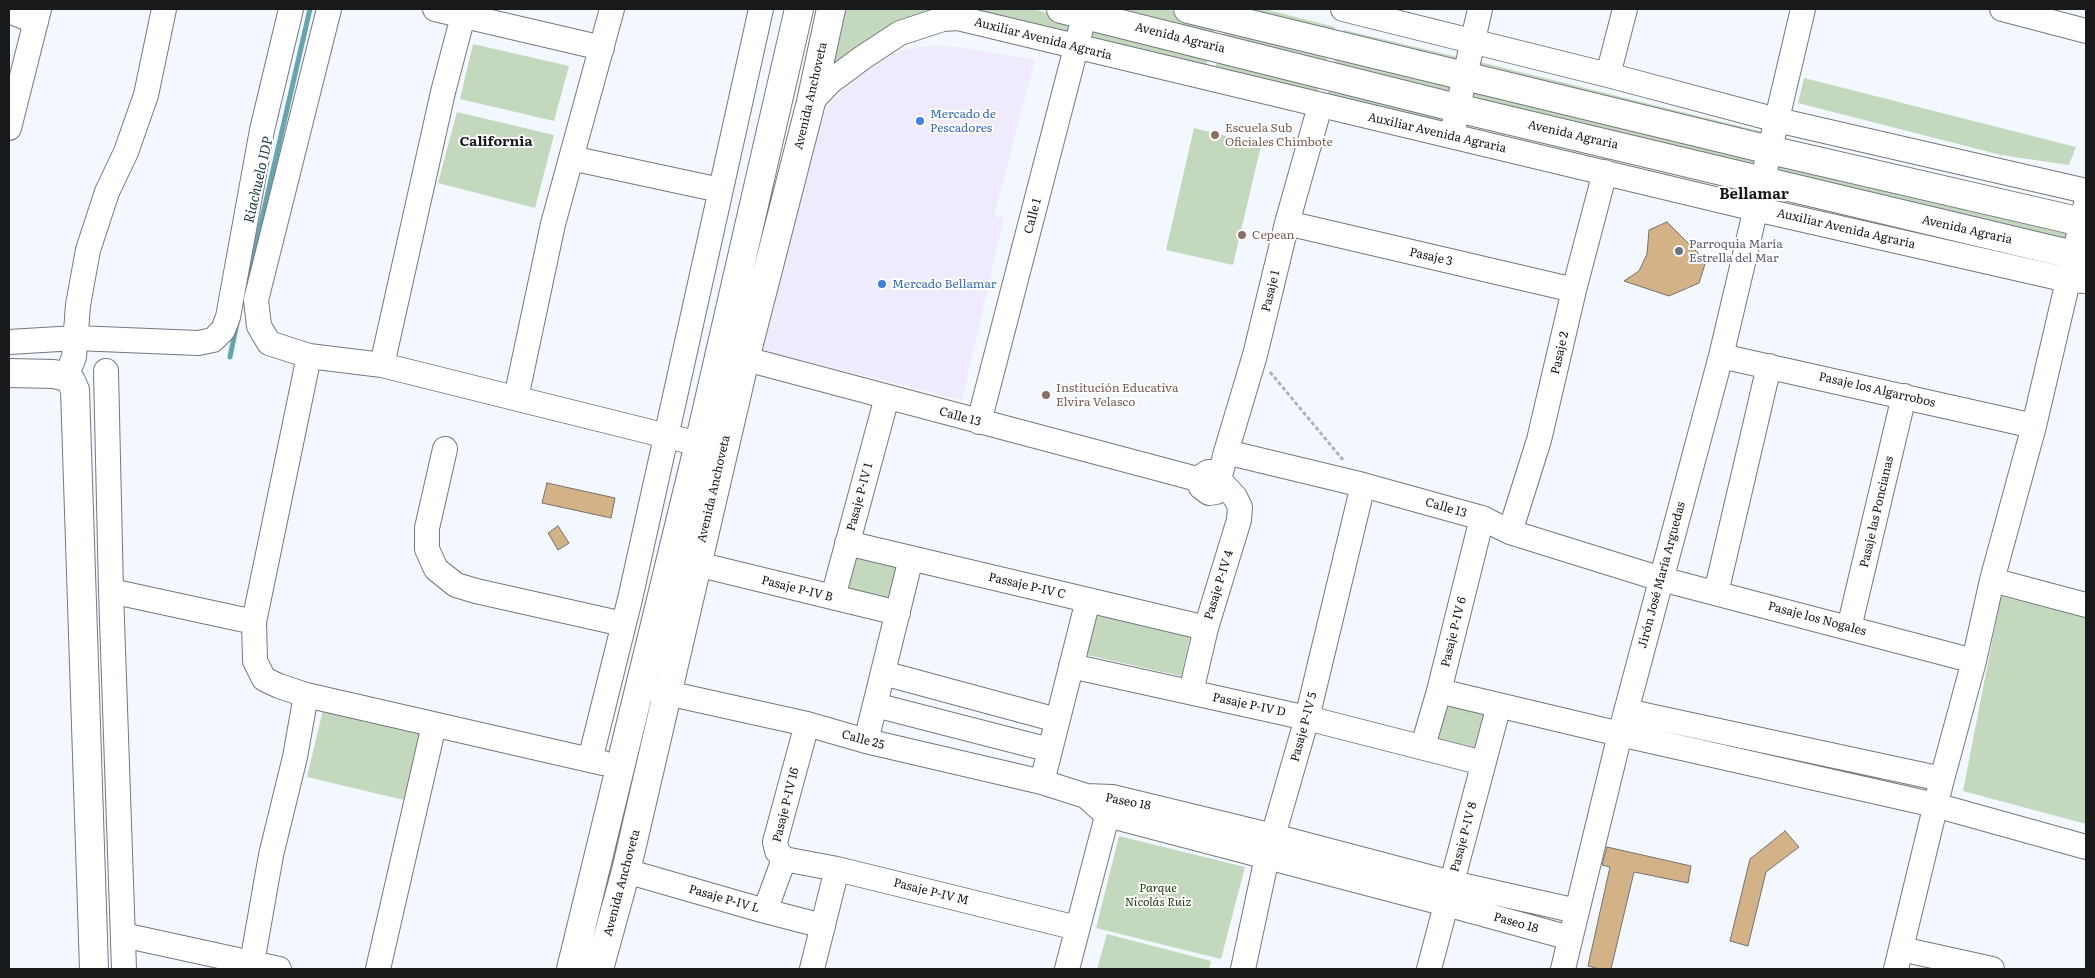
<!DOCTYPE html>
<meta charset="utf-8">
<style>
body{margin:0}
#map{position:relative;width:2095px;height:978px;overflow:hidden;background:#f2f8fe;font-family:Literata,serif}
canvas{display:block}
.frame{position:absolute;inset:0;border:10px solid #17191b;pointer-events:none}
</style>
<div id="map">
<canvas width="2095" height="978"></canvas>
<div class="frame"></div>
</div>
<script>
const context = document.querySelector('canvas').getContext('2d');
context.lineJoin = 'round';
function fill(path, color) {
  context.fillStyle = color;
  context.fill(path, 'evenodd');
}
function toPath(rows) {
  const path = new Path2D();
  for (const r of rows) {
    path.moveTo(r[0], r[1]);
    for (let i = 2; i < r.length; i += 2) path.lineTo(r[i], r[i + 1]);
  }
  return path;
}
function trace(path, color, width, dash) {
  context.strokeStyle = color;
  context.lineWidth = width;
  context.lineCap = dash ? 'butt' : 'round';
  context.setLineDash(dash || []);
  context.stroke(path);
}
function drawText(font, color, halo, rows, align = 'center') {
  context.font = font + ' Literata,serif';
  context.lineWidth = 4;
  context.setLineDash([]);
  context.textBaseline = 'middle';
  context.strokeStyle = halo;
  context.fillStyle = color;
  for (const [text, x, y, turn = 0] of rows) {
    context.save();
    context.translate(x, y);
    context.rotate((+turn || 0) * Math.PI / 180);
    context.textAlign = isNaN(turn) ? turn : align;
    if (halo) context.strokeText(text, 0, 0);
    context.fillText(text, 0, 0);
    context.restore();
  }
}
const commercial = toPath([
 [936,45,974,49,1035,60,994,216,1004,218,962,400,762,350,798,177,828,107,848,84,871,66,901,50]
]);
const green = toPath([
 [839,9,952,9,825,82],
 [979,9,1031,9,1076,20,1071,37,978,13],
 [1091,9,1164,9,1217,22,1212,42],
 [1230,9,1264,9,1335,27,1331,41],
 [1228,21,1330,48,1324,72,1221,45],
 [1090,24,1210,51,1205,70,1085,42],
 [1344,30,1466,59,1462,73,1340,45],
 [473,44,569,66,554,121,460,99],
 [1338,49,1461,79,1455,105,1331,75],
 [1219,53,1321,78,1316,98,1214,73],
 [1472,60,1767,133,1764,146,1469,74],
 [1804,78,2076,147,2069,165,2001,155,1798,103],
 [1331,80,1453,110,1448,131,1326,99],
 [1468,80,1764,153,1758,177,1462,105],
 [457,112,554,135,535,208,438,183],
 [1194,128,1261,145,1233,265,1166,250],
 [1773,153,2076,225,2069,251,1767,179],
 [853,553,898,564,886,605,841,594],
 [2001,596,2086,618,2086,824,1963,791],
 [1092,611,1191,633,1181,676,1082,654],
 [1444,701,1491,711,1477,752,1433,740],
 [323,710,426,731,408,801,307,777],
 [1119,836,1245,867,1221,959,1096,928],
 [1107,934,1211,961,1209,969,1097,969]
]);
const stream = toPath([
 [243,301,310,9],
 [230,357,237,323]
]);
const building = toPath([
 [1667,222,1706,261,1699,283,1669,296,1624,281,1639,271,1647,254,1649,230,1667,222],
 [547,483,615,498,611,518,542,503,547,483],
 [558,526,569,543,558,550,548,533,558,526],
 [1785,831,1799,847,1766,872,1748,946,1730,941,1750,859,1785,831],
 [1607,847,1691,866,1688,883,1634,872,1611,969,1600,969,1588,966,1610,867,1602,865,1607,847]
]);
const path = toPath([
 [1270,372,1343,460]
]);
const minor = toPath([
 [329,9,256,300,259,326,269,343,309,356,382,365,699,444],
 [435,9,602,48],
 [1343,9,1608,75,1777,120,2086,191],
 [2002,9,2086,31],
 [9,11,36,22],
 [1608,75,1625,9],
 [811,102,831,81,862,58,900,33,943,19,958,18,1756,209,2068,280,2086,281],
 [1454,125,1480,9],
 [9,128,39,9],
 [571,158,720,190],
 [1287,223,1574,290],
 [9,342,76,338,198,343,213,340,223,330,228,317,262,130,291,9],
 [727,354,1201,480],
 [309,356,254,622,255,661,264,679,279,686,306,695,603,763],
 [1721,356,2034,426],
 [382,365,443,92,463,16],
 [106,371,111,591,124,969],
 [66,377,74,357,78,305,88,250,107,192,126,152,146,95,164,9],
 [516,398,553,224,612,9],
 [979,422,1086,9],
 [445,449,427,528,427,549,436,569,456,585,476,591,623,624],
 [1226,452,1363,485,1482,518,1510,532,1661,579,1974,661],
 [1220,476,1215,472,1208,472,1202,476,1201,487,1209,493,1216,492,1221,487,1220,476,1226,452,1255,355,1287,223,1320,106],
 [1510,532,1539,440,1574,290,1605,172],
 [847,543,1206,628],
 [697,564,898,613],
 [1992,580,2086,605],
 [111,591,254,622],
 [1716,593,1769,366],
 [833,597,887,397],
 [1849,628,1904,396],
 [1071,666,1307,718,1483,763],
 [883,673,1057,720],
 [649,687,667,693,807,724,866,741,1042,782,1086,796,1112,797,1273,836,1452,883,1577,911],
 [1439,691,1620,734,1935,805,2086,847],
 [1191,692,1206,628,1239,520,1240,507,1235,497,1222,483],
 [875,705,1050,750],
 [1626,711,1942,779],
 [866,741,911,558],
 [1423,746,1439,691,1482,518],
 [590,760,630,599,761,9],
 [1042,782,1088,600],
 [1086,796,1107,815,1446,904,1570,938],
 [784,859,837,869,1077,928],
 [626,871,765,911,823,926],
 [765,911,784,859,777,851,775,842,807,724],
 [123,935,279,969],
 [1901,949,1992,969],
 [252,963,271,855,295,757,306,695],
 [378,969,434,725],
 [812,969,837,869],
 [1067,969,1111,801],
 [1243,969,1267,857,1307,718,1363,485],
 [1429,969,1499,705],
 [1563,969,1620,734,1721,356,1803,9],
 [1896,969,1942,779,1974,661,1992,580,2034,426,2086,204]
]);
const major = toPath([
 [1061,9,1457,108,2074,255,2086,256],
 [1188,9,1770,150,2086,223],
 [9,373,54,374,66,377,71,381,75,390,94,969],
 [571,969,699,444,799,9],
 [599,969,626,871,745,359,811,102,831,9]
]);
const markers = [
 [920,121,5,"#3f7fe0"],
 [1215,135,5,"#8d6e63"],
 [1242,235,5,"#8d6e63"],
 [1679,251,5,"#6b7280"],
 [882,284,5,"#3f7fe0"],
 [1046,395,5,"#8d6e63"]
];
const streetNames = [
 ["Avenida Agraria",1180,38,14],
 ["Auxiliar Avenida Agraria",1043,39,14],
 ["Avenida Anchoveta",811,96,-77],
 ["Auxiliar Avenida Agraria",1437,133,13],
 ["Avenida Agraria",1573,135,13],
 ["Calle 1",1033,216,-75],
 ["Auxiliar Avenida Agraria",1846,229,13],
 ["Avenida Agraria",1967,230,13],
 ["Pasaje 3",1431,257,13],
 ["Pasaje 1",1271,291,-76],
 ["Pasaje 2",1560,353,-77],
 ["Pasaje los Algarrobos",1877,390,13],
 ["Calle 13",960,417,15],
 ["Avenida Anchoveta",714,489,-77],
 ["Pasaje P-IV 1",860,497,-75],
 ["Calle 13",1446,508,16],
 ["Pasaje las Poncianas",1877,512,-77],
 ["Jirón José María Arguedas",1662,575,-75],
 ["Pasaje P-IV 4",1219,585,-73],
 ["Passaje P-IV C",1027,586,13],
 ["Pasaje P-IV B",797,589,14],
 ["Pasaje los Nogales",1817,619,15],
 ["Pasaje P-IV 6",1454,632,-76],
 ["Pasaje P-IV D",1249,705,12],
 ["Pasaje P-IV 5",1304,727,-75],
 ["Calle 25",863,740,15],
 ["Paseo 18",1128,802,11],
 ["Pasaje P-IV 16",786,805,-76],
 ["Pasaje P-IV 8",1464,837,-75],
 ["Avenida Anchoveta",622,883,-75],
 ["Pasaje P-IV M",931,892,14],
 ["Pasaje P-IV L",724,899,16],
 ["Paseo 18",1516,923,16]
];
const shopNames = [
 ["Mercado de",930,114],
 ["Pescadores",930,128],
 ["Mercado Bellamar",892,284]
];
const educationNames = [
 ["Escuela Sub",1225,128],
 ["Oficiales Chimbote",1225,142],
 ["Cepean",1252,235],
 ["Institución Educativa",1056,388],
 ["Elvira Velasco",1056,402]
];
const worshipNames = [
 ["Parroquia María",1689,244],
 ["Estrella del Mar",1689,258]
];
const parkNames = [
 ["Parque",1158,888],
 ["Nicolás Ruiz",1158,902]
];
const neighbourhoodNames = [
 ["California",496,142]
];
const waterNames = [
 ["Riachuelo IDP",259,180,-77]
];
const quarterNames = [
 ["Bellamar",1754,195]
];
fill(commercial, '#efeafc');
fill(green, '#c4d8bd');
trace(stream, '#64a5af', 5);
fill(building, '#d4b288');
trace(building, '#76716b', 1);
trace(minor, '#74797f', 26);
trace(major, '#74797f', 30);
trace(path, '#aeb3b8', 3, [4, 2.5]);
trace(minor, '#fff', 24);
trace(major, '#fff', 28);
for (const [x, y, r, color] of markers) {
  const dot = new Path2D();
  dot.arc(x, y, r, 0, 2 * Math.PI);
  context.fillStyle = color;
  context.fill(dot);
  trace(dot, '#fff', 2);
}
drawText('12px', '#17191b', '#fff', streetNames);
drawText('12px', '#366cbe', '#fff', shopNames, 'left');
drawText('12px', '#785e54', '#fff', educationNames, 'left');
drawText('12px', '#5b616d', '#fff', worshipNames, 'left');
drawText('italic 12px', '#1b380c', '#fff', parkNames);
drawText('bold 14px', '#17191b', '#fff', neighbourhoodNames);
drawText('italic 14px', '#19393e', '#fff', waterNames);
drawText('bold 15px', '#17191b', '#fff', quarterNames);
</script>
